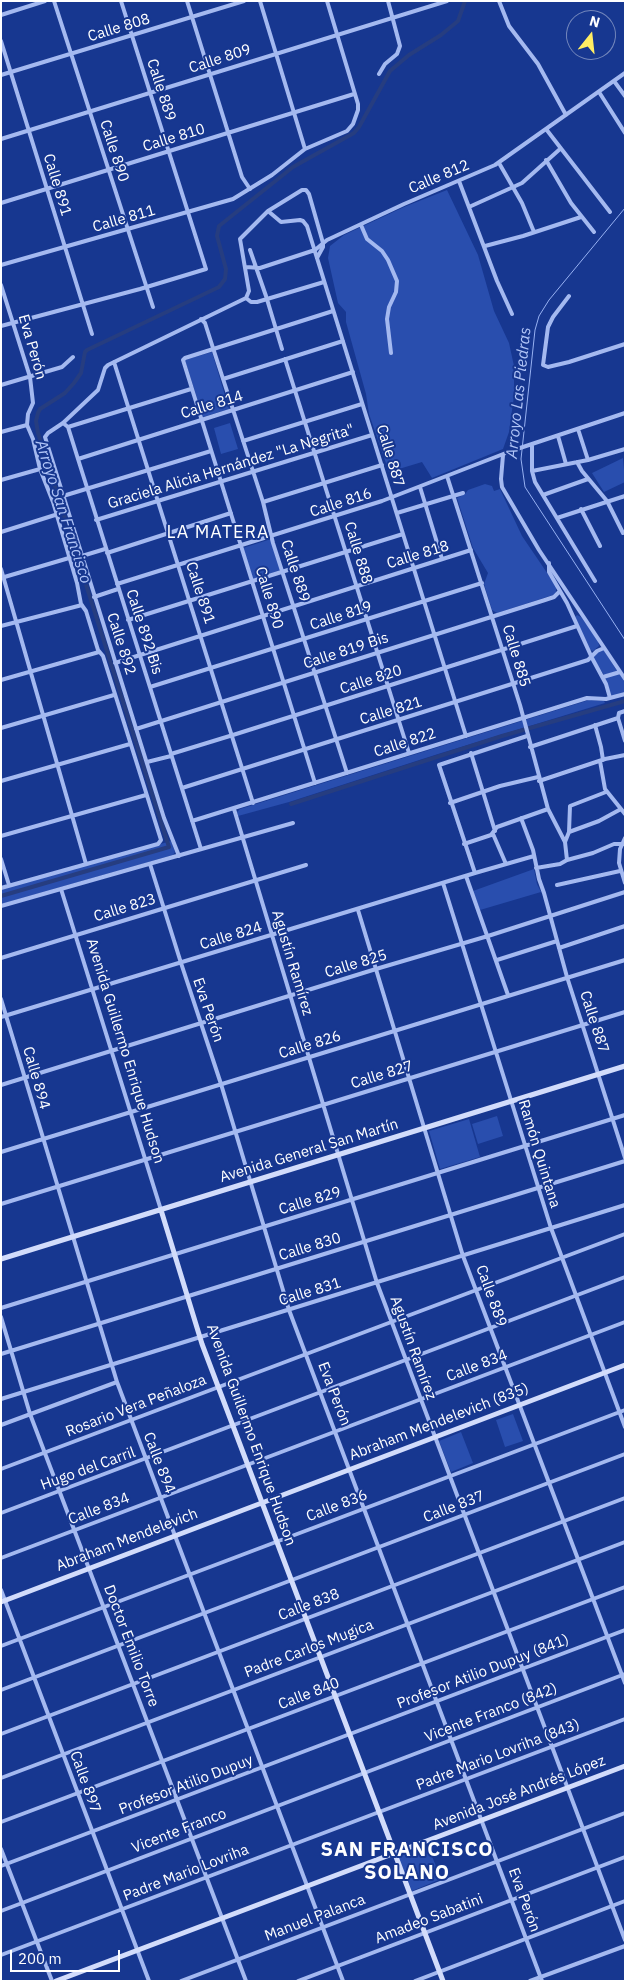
<!DOCTYPE html>
<meta charset="utf-8">
<style>
body{margin:0}
#map{position:relative;width:626px;height:1982px;overflow:hidden;background:#173790;font-family:"IBM Plex Sans",sans-serif}
canvas{display:block}
.frame{position:absolute;inset:0;border:2px solid #fff;pointer-events:none}
.north{position:absolute;left:566px;top:10px;width:50px;height:50px;box-sizing:border-box;background:#173790;border:1px solid #7487bc;border-radius:50%;rotate:16deg;font-size:14px;font-weight:700;line-height:20px;text-align:center;color:#fff}
.north::after{content:'';display:block;margin:auto;width:18px;height:22px;background:#ffed63;clip-path:polygon(50% 0,100% 100%,50% 72%,0 100%)}
.scale{position:absolute;left:10px;top:1950px;width:110px;height:22px;box-sizing:border-box;border:2px solid #fff;border-top:0;padding-left:6px;font-size:15px;line-height:18px;white-space:nowrap;color:#fff;-webkit-text-stroke:4px #173790;paint-order:stroke}
</style>
<div id="map">
<canvas width="626" height="1982"></canvas>
<div class="frame"></div>
<div class="north">N</div>
<div class="scale">200 m</div>
</div>
<script>
const context = document.querySelector('canvas').getContext('2d');
context.lineJoin = 'round';
function fill(path, color) {
  context.fillStyle = color;
  context.fill(path, 'evenodd');
}
function toPath(rows) {
  const path = new Path2D();
  for (const r of rows) {
    path.moveTo(r[0], r[1]);
    for (let i = 2; i < r.length; i += 2) path.lineTo(r[i], r[i + 1]);
  }
  return path;
}
function trace(path, color, width, dash) {
  context.strokeStyle = color;
  context.lineWidth = width;
  context.lineCap = dash ? 'butt' : 'round';
  context.setLineDash(dash || []);
  context.stroke(path);
}
function drawText(font, color, halo, rows, align = 'center') {
  context.font = font + ' "IBM Plex Sans",sans-serif';
  context.lineWidth = 4;
  context.setLineDash([]);
  context.textBaseline = 'middle';
  context.strokeStyle = halo;
  context.fillStyle = color;
  for (const [text, x, y, turn = 0] of rows) {
    context.save();
    context.translate(x, y);
    context.rotate((+turn || 0) * Math.PI / 180);
    context.textAlign = isNaN(turn) ? turn : align;
    if (halo) context.strokeText(text, 0, 0);
    context.fillText(text, 0, 0);
    context.restore();
  }
}
const green = toPath([
 [447,190,478,255,494,311,509,343,514,366,514,396,509,432,503,449,432,478,422,462,389,472,369,414,366,394,346,322,346,312,338,303,328,258,330,246,344,235,404,207],
 [212,352,229,409,203,417,185,360],
 [230,423,238,449,221,454,214,428],
 [623,458,625,482,604,492,592,473],
 [485,484,492,486,494,491,500,489,522,536,556,586,556,592,553,595,497,613,492,610,484,584,488,573,473,548,457,498,465,494,468,490],
 [271,539,281,570,253,579,243,548],
 [577,615,581,617,598,640,599,646,593,651,590,650,575,617],
 [603,649,617,671,604,675,593,658,595,654],
 [619,673,625,683,625,692,610,697,605,678],
 [589,700,604,701,605,703,438,754,289,802,238,816,237,812,240,809],
 [171,841,175,852,173,855,1,904,1,889],
 [534,869,537,884,541,892,480,910,473,891],
 [497,1116,503,1136,478,1144,472,1124],
 [469,1119,480,1157,440,1169,429,1131],
 [513,1414,523,1441,505,1447,496,1420],
 [461,1432,473,1463,451,1472,439,1441],
 [428,1846,441,1879,412,1891,398,1857]
]);
const stream = toPath([
 [625,208,549,300,539,316,535,330,521,459,525,487,625,640]
]);
const canal = toPath([
 [291,804,502,736,625,701],
 [1,896,169,847,38,433,36,421,38,413,40,409,65,393,74,383,81,373,85,352,87,350,219,287,225,279,226,269,217,236,219,226,293,167,354,133,359,127,390,71,409,55,441,35,458,21,465,1]
]);
const street = toPath([
 [54,1,153,307],
 [187,1,242,177,250,189],
 [260,1,305,149],
 [499,1,509,26,538,64,566,115],
 [1,15,45,1],
 [1,41,92,334],
 [379,74,385,64,397,54,400,46,388,1],
 [1,75,244,1],
 [614,81,625,96],
 [599,92,625,133],
 [546,129,610,212],
 [1,139,447,1],
 [546,160,571,203,594,232],
 [499,163,522,203,534,232],
 [459,181,497,281,512,314],
 [1,203,354,94],
 [469,207,522,183,560,149],
 [268,211,281,222,300,220,303,221,307,226,466,736],
 [361,225,367,239,382,251,388,260,397,281,396,292,389,307,387,319,391,353],
 [485,246,523,236,581,217],
 [250,250,266,296,282,349],
 [1,265,233,199,272,175,305,149,347,131,353,124,358,110,358,104,327,1],
 [246,267,260,268,315,250,327,240,404,204,495,165,625,73],
 [1,285,30,377,33,403,28,414,27,425,33,439,40,469,53,502,77,583,81,604,86,611,98,650,103,656,161,840,158,844,1,888],
 [569,296,553,317,548,327,543,365,548,367,569,362,625,344],
 [246,298,249,291,240,239,268,211,302,190,306,190,309,194,323,243,323,247,317,258],
 [246,298,251,302,257,302,324,282],
 [201,319,205,323,213,348,263,502,273,543,347,773],
 [1,326,140,289,206,269,121,1],
 [285,359,409,753],
 [114,362,253,803],
 [223,379,343,341],
 [1,385,62,367,73,357],
 [63,423,68,427,78,459,201,849],
 [68,427,191,389],
 [578,429,588,460],
 [1,432,27,425],
 [558,436,566,464],
 [243,441,362,404],
 [532,445,532,471,535,482,595,581],
 [503,455,501,479,502,487,539,550,625,679],
 [78,459,353,372],
 [577,462,582,471,607,501,623,533],
 [532,471,588,460,625,449],
 [447,476,520,705,548,809,565,842],
 [1,480,40,469],
 [420,487,442,559],
 [543,495,588,479],
 [63,496,211,451],
 [263,502,382,465],
 [581,509,600,546],
 [397,513,463,493],
 [557,518,625,496],
 [96,520,372,435],
 [1,532,55,515],
 [107,553,231,513],
 [82,556,105,549],
 [549,563,549,572,567,603,592,658,606,684,610,698],
 [1,569,86,864],
 [1,578,69,558],
 [117,584,382,501,511,451,625,413],
 [94,597,118,589],
 [128,620,403,534],
 [1,626,82,605],
 [115,663,471,550],
 [603,677,620,672],
 [1,680,99,652],
 [150,687,482,583],
 [625,711,619,713,618,718,625,741],
 [595,725,601,747,603,760],
 [1,728,114,695],
 [136,729,545,600,554,597,560,591],
 [530,747,618,718],
 [471,753,495,831],
 [171,754,233,735,577,626],
 [600,761,605,789,625,814],
 [147,762,171,756],
 [1,781,130,744],
 [539,781,605,759,625,755],
 [315,783,183,360,185,358,333,311],
 [182,788,588,660,597,651,604,648],
 [450,803,500,786,538,777],
 [234,809,377,1283,625,1940],
 [521,818,533,850,539,879,544,893,567,977,625,1158],
 [192,821,587,698,606,699,625,694],
 [569,832,599,821,621,809],
 [493,834,506,864],
 [1,836,146,795],
 [625,838,620,849,619,863,625,883],
 [464,844,491,835,497,827,548,809],
 [179,856,164,818,45,437,48,433,63,423,98,390,105,368,108,365,246,298],
 [1,859,9,885],
 [567,860,565,842,569,832,570,806,606,792],
 [150,864,181,963,221,1084,289,1310,542,1981],
 [536,868,560,864,567,860,593,853,614,844,625,844],
 [475,873,534,856],
 [466,876,508,995],
 [443,883,551,1228,625,1427],
 [557,885,620,871],
 [61,889,161,1210],
 [1,906,293,823],
 [358,910,463,1256,625,1683],
 [559,948,625,926],
 [1,958,306,865],
 [497,960,557,941],
 [1,999,117,1382,343,1981],
 [1,1017,475,873,439,765,527,736],
 [1,1085,376,969,488,936,625,892],
 [1,1152,625,960],
 [1,1204,625,1012],
 [1,1308,625,1115],
 [1,1317,30,1414,246,1981],
 [1,1354,625,1161],
 [1,1399,625,1205],
 [1,1425,117,1382],
 [1,1469,625,1234],
 [1,1513,625,1277],
 [1,1558,625,1322],
 [1,1590,149,1981],
 [1,1646,625,1410],
 [1,1690,625,1454],
 [1,1734,625,1498],
 [1,1778,625,1542],
 [1,1822,625,1587],
 [1,1849,52,1981],
 [1,1866,625,1630],
 [1,1911,625,1674],
 [1,1955,625,1719],
 [181,1981,625,1813],
 [298,1981,625,1857],
 [415,1981,625,1901],
 [530,1981,625,1946]
]);
const secondary = toPath([
 [161,1210,202,1344,443,1981],
 [1,1259,625,1066],
 [1,1602,625,1365],
 [56,1981,625,1766]
]);
const streetNames = [
 ["Calle 808",119,28,-17],
 ["Calle 809",220,59,-18],
 ["Calle 889",161,90,72],
 ["Calle 810",174,138,-17],
 ["Calle 890",114,151,72],
 ["Calle 812",439,177,-23],
 ["Calle 891",57,185,73],
 ["Calle 811",124,219,-16],
 ["Eva Perón",32,347,74],
 ["Calle 814",212,405,-17],
 ["Calle 887",390,456,73],
 ["Graciela Alicia Hernández \"La Negrita\"",231,467,-17],
 ["Calle 816",341,503,-18],
 ["Calle 888",358,553,73],
 ["Calle 818",418,555,-17],
 ["Calle 889",295,571,72],
 ["Calle 891",200,593,72],
 ["Calle 890",269,598,73],
 ["Calle 819",341,616,-18],
 ["Calle 892 Bis",144,632,72],
 ["Calle 892",121,644,72],
 ["Calle 819 Bis",346,651,-18],
 ["Calle 885",516,656,73],
 ["Calle 820",371,680,-18],
 ["Calle 821",391,711,-17],
 ["Calle 822",405,743,-18],
 ["Calle 823",125,908,-17],
 ["Calle 824",231,936,-17],
 ["Agustín Ramírez",292,963,73],
 ["Calle 825",356,964,-17],
 ["Eva Perón",208,1010,71],
 ["Calle 887",594,1022,72],
 ["Calle 826",310,1045,-17],
 ["Avenida Guillermo Enrique Hudson",125,1051,73],
 ["Calle 827",382,1075,-17],
 ["Calle 894",36,1078,74],
 ["Avenida General San Martín",309,1151,-17],
 ["Ramón Quintana",539,1154,73],
 ["Calle 829",310,1201,-17],
 ["Calle 830",310,1247,-17],
 ["Calle 831",310,1292,-17],
 ["Calle 889",491,1296,70],
 ["Agustín Ramírez",413,1348,70],
 ["Calle 834",477,1366,-21],
 ["Eva Perón",334,1394,69],
 ["Rosario Vera Peñaloza",136,1406,-21],
 ["Abraham Mendelevich (835)",439,1422,-21],
 ["Avenida Guillermo Enrique Hudson",251,1435,70],
 ["Calle 894",159,1463,69],
 ["Hugo del Carril",88,1469,-20],
 ["Calle 836",337,1506,-21],
 ["Calle 837",454,1507,-21],
 ["Calle 834",99,1509,-21],
 ["Abraham Mendelevich",127,1540,-21],
 ["Calle 838",309,1605,-21],
 ["Doctor Emilio Torre",131,1646,69],
 ["Padre Carlos Mugica",309,1649,-21],
 ["Profesor Atilio Dupuy (841)",483,1672,-21],
 ["Calle 840",309,1694,-21],
 ["Vicente Franco (842)",491,1713,-21],
 ["Padre Mario Lovriha (843)",498,1755,-21],
 ["Calle 897",85,1782,70],
 ["Profesor Atilio Dupuy",186,1785,-21],
 ["Avenida José Andrés López",519,1793,-21],
 ["Vicente Franco",179,1831,-21],
 ["Padre Mario Lovriha",186,1873,-21],
 ["Eva Perón",524,1900,70],
 ["Manuel Palanca",315,1918,-21],
 ["Amadeo Sabatini",429,1919,-21]
];
const waterNames = [
 ["Arroyo Las Piedras",519,393,-84],
 ["Arroyo San Francisco",63,512,72]
];
const quarterNames = [
 ["LA MATERA",218,533]
];
const districtNames = [
 ["SAN FRANCISCO",407,1850],
 ["SOLANO",407,1873]
];
fill(green, '#294eae');
trace(stream, '#97b1f2', 1);
trace(canal, '#263d80', 4);
trace(street, '#a4b9f0', 4);
trace(secondary, '#d2dcfb', 5);
drawText('15px', '#fff', '#173790', streetNames);
drawText('italic 16px', '#b0c4f7', '#173790', waterNames);
context.letterSpacing = '1px';
drawText('18px', '#fff', '#173790', quarterNames);
context.letterSpacing = '0px';
context.letterSpacing = '1px';
drawText('bold 20px', '#fff', '#173790', districtNames);
context.letterSpacing = '0px';
</script>
